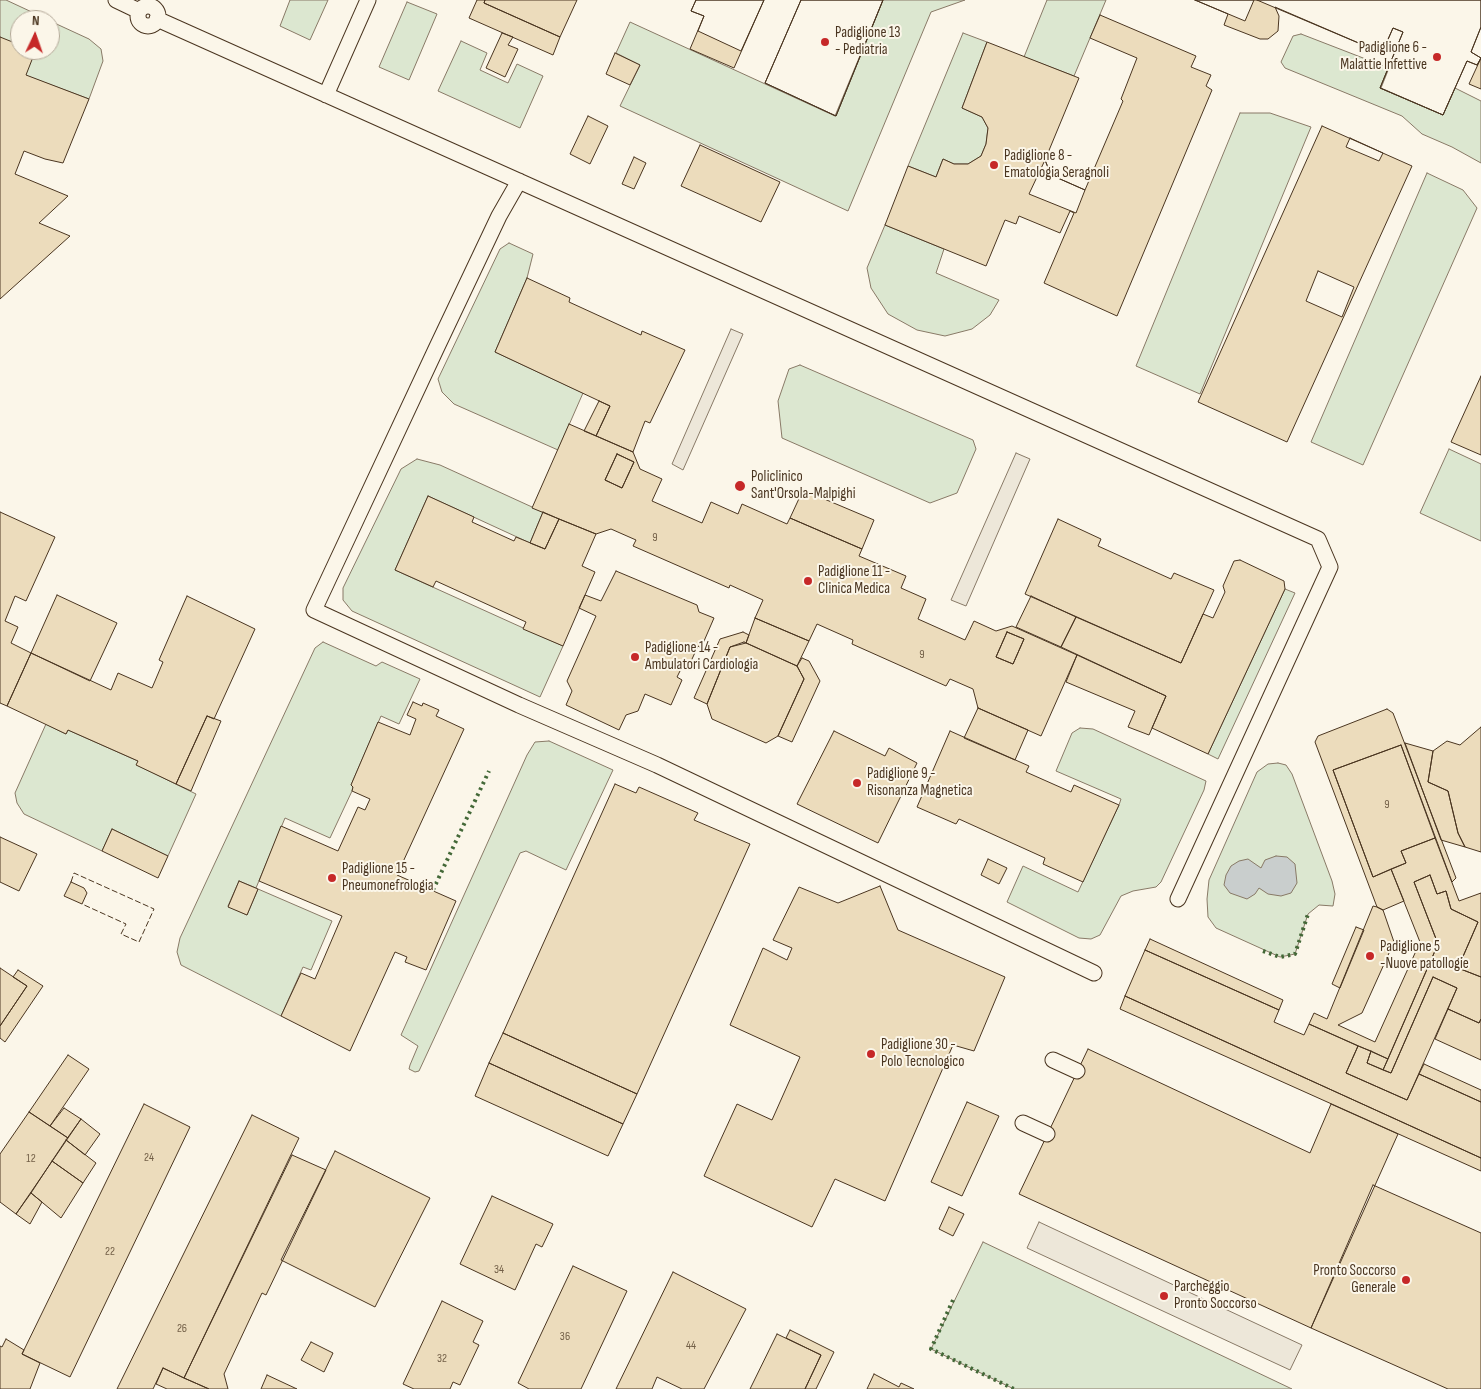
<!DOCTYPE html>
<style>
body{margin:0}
#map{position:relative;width:1481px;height:1389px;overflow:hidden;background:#fbf6e9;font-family:"Sofia Sans Condensed",sans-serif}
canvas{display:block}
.north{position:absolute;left:10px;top:10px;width:50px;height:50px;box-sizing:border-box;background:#fbf6e9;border:1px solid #b4a999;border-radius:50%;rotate:3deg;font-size:14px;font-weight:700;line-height:20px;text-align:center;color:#4a3520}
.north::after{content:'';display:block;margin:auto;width:18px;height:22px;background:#c62828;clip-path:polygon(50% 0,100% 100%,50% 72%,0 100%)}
</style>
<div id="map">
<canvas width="1481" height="1389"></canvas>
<div class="north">N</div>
</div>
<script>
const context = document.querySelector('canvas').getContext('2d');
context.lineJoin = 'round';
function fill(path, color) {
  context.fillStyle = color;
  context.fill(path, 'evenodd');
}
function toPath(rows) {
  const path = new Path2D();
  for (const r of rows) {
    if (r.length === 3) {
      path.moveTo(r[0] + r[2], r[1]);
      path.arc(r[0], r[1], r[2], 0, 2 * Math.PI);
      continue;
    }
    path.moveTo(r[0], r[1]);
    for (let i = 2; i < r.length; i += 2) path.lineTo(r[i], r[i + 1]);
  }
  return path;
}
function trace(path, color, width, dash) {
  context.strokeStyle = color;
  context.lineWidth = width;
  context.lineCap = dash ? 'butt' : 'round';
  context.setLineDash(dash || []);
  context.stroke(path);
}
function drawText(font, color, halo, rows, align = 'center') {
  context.font = font + ' "Sofia Sans Condensed",sans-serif';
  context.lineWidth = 4;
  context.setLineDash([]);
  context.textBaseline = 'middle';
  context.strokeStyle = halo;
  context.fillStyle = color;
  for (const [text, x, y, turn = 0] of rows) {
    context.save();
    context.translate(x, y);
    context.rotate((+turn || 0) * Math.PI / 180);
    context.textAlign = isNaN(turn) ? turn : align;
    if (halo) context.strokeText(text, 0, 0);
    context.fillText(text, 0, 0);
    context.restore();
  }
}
const green = toPath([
 [0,0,6,0,49,20,20,20,20,50,50,50,50,21,89,39,101,49,103,61,89,99,0,66,0,0],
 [290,0,328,0,310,40,280,26,290,0],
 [883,0,965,0,931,12,848,211,620,106,640,65,616,53,630,22,835,116,883,0],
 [1047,0,1106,0,1074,76,1024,57,1047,0],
 [407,2,437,14,409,80,379,67,407,2],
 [963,33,987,42,962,108,982,117,988,128,986,144,981,156,968,164,954,164,943,159,936,177,908,166,963,33],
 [1301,34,1389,68,1381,88,1443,115,1455,88,1481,101,1481,163,1452,147,1422,134,1402,116,1285,68,1281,62,1293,36,1301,34],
 [461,41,487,53,480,70,508,83,517,64,543,76,520,128,438,91,461,41],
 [1240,113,1270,113,1311,127,1200,394,1136,366,1240,113],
 [1427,173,1463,190,1477,208,1363,465,1311,442,1427,173],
 [885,225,944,249,936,273,999,300,990,315,972,329,945,336,917,330,888,314,871,288,867,268,885,225],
 [509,243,533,254,527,278,495,352,583,393,558,450,454,404,442,392,438,379,500,249,509,243],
 [800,365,973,440,976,449,957,493,930,503,782,438,778,401,789,369,800,365],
 [1449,449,1481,464,1481,541,1420,513,1449,449],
 [417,459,440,465,543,512,530,543,428,496,395,570,563,646,540,697,352,611,343,600,343,588,401,469,417,459],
 [1285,589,1295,593,1218,759,1208,754,1285,589],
 [323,642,376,666,382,662,420,679,399,724,381,716,351,785,353,787,352,791,330,838,285,818,256,888,239,881,228,906,247,915,258,889,332,921,311,970,303,967,281,1016,181,965,177,952,180,938,315,648,323,642],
 [46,724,66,734,68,730,138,761,137,765,196,794,168,856,112,829,102,851,24,814,17,803,15,793,46,724],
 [1080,728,1093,729,1206,781,1204,790,1161,882,1156,887,1133,891,1121,896,1100,935,1091,939,1079,938,1007,902,1023,866,1078,892,1119,805,1121,799,1056,771,1072,733,1080,728],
 [549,741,613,770,566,870,526,851,520,853,419,1071,415,1072,409,1069,410,1065,418,1046,401,1035,527,755,535,742,549,741],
 [1278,763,1286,765,1292,774,1332,881,1335,894,1333,906,1319,905,1308,914,1295,954,1280,957,1216,928,1208,917,1207,899,1209,880,1257,772,1268,764,1278,763],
 [983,1242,1292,1389,1014,1389,931,1349,983,1242]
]);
const parking = toPath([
 [731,329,743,334,683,470,672,464,731,329],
 [1016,453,1030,459,966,606,951,600,1016,453],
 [1039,1222,1302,1345,1290,1370,1027,1248,1039,1222]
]);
const water = toPath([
 [1276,856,1287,857,1295,864,1297,883,1291,893,1281,896,1268,894,1259,888,1255,894,1247,899,1230,893,1224,885,1226,875,1231,866,1239,861,1248,859,1261,868,1265,860,1276,856]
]);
const building = toPath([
 [477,0,485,0,484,3,560,37,553,55,469,18,477,0],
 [485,0,577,0,560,37,484,3,485,0],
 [696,0,764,0,741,51,698,31,704,16,691,11,696,0],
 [696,0,764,0,734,68,690,49,704,16,691,11,696,0],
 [801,0,883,0,836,116,765,83,801,0],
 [801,0,883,0,836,116,765,83,801,0],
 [1195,0,1481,0,1481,27,1471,52,1481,58,1477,65,1467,61,1443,115,1380,88,1403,32,1393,28,1382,53,1275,7,1279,16,1278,31,1268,39,1260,39,1224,25,1228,14,1195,0],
 [1195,0,1254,0,1245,21,1195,0],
 [1257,0,1481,0,1481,27,1471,52,1481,58,1477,65,1467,61,1443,115,1380,88,1403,32,1393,28,1382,53,1257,0],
 [1100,15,1196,56,1191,67,1211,75,1206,86,1212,90,1117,316,1044,283,1074,213,1070,211,1060,233,1019,216,1016,224,1005,220,986,266,885,225,908,166,936,177,943,159,954,164,968,164,981,156,986,144,988,128,982,117,962,108,987,42,1079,78,1045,160,1051,175,1085,190,1123,101,1121,99,1137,58,1090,38,1100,15],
 [502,33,513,37,508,45,518,49,505,77,486,68,502,33],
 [0,37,20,45,20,50,35,52,26,75,89,99,63,163,45,159,24,151,15,174,68,196,39,223,70,236,0,299,0,37],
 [615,53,640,65,630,85,606,74,615,53],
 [1481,58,1481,89,1469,84,1481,58],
 [588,116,608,126,590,164,570,154,588,116],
 [1322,126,1412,166,1287,442,1198,402,1322,126],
 [1350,138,1383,153,1379,161,1346,147,1350,138],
 [700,145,780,182,761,222,681,186,700,145],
 [634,157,646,163,634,189,622,184,634,157],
 [1045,160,1051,175,1085,190,1076,213,1029,194,1045,160],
 [1318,271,1354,287,1342,317,1306,301,1318,271],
 [527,278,570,298,569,302,641,335,642,331,685,350,650,423,645,421,633,452,596,436,610,406,495,352,527,278],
 [1481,376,1481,455,1451,442,1481,376],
 [599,401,610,406,596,436,584,431,599,401],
 [569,424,633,452,640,469,662,479,652,501,702,523,711,502,738,514,742,504,787,524,790,518,862,549,859,556,906,576,901,588,926,599,918,619,965,640,974,621,996,631,1012,626,1077,655,1041,736,978,708,973,689,950,679,946,686,852,644,853,640,817,624,809,641,755,618,763,600,730,585,729,588,633,546,636,540,611,529,596,534,532,508,569,424],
 [617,454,634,462,622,488,605,480,617,454],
 [1007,632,1024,639,1013,664,996,657,1007,632],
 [617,454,634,462,622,488,605,480,617,454],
 [803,490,874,520,862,549,790,518,803,490],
 [428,496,474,517,472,522,514,541,516,537,545,549,559,519,596,534,582,566,595,572,563,646,523,629,526,622,436,581,433,587,395,570,428,496],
 [0,512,55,537,26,601,15,596,5,621,18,627,11,643,31,653,7,706,0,703,0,512],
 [543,512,559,519,545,549,530,543,543,512],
 [1058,519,1101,539,1098,546,1171,579,1174,573,1214,590,1181,663,1025,594,1058,519],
 [1240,560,1284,581,1285,589,1208,754,1152,728,1166,696,1061,647,1076,617,1181,663,1203,614,1213,618,1225,592,1223,586,1234,561,1240,560],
 [616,571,697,605,699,612,714,618,701,648,698,646,687,670,682,667,677,677,682,680,671,705,645,694,638,711,626,715,619,730,566,705,572,691,567,681,596,616,579,608,585,595,601,601,616,571],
 [57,595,117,623,90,681,31,653,57,595],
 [187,596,255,629,214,719,207,716,176,784,136,765,138,761,68,730,66,734,7,706,31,653,111,690,118,673,152,688,163,662,159,660,187,596],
 [1031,596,1076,617,1061,647,1016,627,1031,596],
 [755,618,809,641,797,666,746,643,755,618],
 [743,632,749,635,746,643,730,647,707,704,694,698,720,639,743,632],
 [1007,632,1024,639,1013,664,996,657,1007,632],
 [744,642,797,666,804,679,778,736,766,743,712,719,707,704,730,647,744,642],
 [1077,655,1166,696,1149,735,1128,727,1135,711,1066,682,1077,655],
 [802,658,809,661,820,681,792,742,778,736,804,679,797,666,802,658],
 [413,702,422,706,423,703,439,710,436,716,464,729,397,875,456,901,426,970,405,962,407,957,395,952,350,1051,281,1016,301,973,315,979,342,916,259,881,281,826,338,851,358,807,365,810,370,799,352,791,353,787,351,785,378,722,410,735,416,719,407,715,413,702],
 [978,708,1028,730,1015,760,964,738,978,708],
 [1387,709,1393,713,1456,878,1452,882,1401,745,1333,770,1373,877,1391,869,1404,901,1383,910,1377,907,1315,742,1318,736,1387,709],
 [207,716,221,721,191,791,176,784,207,716],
 [1481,727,1481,852,1465,847,1458,833,1448,791,1428,782,1433,751,1447,741,1460,745,1481,727],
 [834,731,885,756,889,748,917,763,878,843,797,804,834,731],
 [950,731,1029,766,1026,772,1071,792,1074,785,1119,805,1083,882,1043,864,1045,858,959,819,956,824,917,807,950,731],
 [1405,743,1433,751,1428,782,1448,791,1458,833,1465,847,1441,840,1405,743],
 [1401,745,1435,838,1401,851,1406,863,1373,877,1333,770,1401,745],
 [615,784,636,793,639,787,698,813,694,820,750,844,637,1094,503,1033,615,784],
 [112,829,168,856,158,878,102,851,112,829],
 [0,837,37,854,19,891,0,882,0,837],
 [1435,838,1459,901,1481,893,1481,977,1458,968,1478,922,1451,909,1446,891,1437,894,1430,875,1414,882,1438,944,1388,1059,1309,1024,1314,1013,1327,1019,1373,906,1377,907,1383,910,1394,942,1362,1013,1338,1025,1375,1042,1420,942,1391,869,1406,863,1401,851,1435,838],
 [988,859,1007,868,999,884,981,875,988,859],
 [1430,875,1437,894,1446,891,1451,909,1478,922,1458,968,1481,977,1481,1019,1479,1023,1448,1009,1457,988,1433,977,1391,1073,1383,1070,1438,944,1414,882,1430,875],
 [239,881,258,889,247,915,228,907,239,881],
 [71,882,84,888,87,893,82,904,64,896,71,882],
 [880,886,898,930,1005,977,974,1051,953,1045,885,1201,835,1179,812,1227,704,1176,737,1104,772,1120,800,1057,730,1025,763,948,787,960,792,948,773,940,799,887,838,903,880,886],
 [1356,927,1364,930,1340,988,1332,984,1356,927],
 [1150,939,1283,1000,1279,1010,1145,950,1150,939],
 [1145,950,1279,1010,1274,1022,1304,1035,1309,1024,1358,1046,1346,1073,1407,1100,1419,1074,1481,1102,1481,1158,1125,996,1145,950],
 [0,968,27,986,0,1026,0,968],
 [18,970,43,986,5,1042,0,1038,0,1026,27,986,13,977,18,970],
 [1433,977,1457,988,1407,1100,1346,1073,1358,1046,1371,1051,1367,1063,1391,1073,1433,977],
 [1125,996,1481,1158,1481,1171,1120,1009,1125,996],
 [1448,1009,1479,1023,1481,1019,1481,1060,1435,1039,1448,1009],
 [503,1033,637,1094,623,1124,489,1063,503,1033],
 [1088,1049,1310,1153,1331,1104,1398,1134,1311,1328,1019,1194,1088,1049],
 [1371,1051,1388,1059,1383,1070,1367,1063,1371,1051],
 [68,1055,89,1069,50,1126,29,1112,68,1055],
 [489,1063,623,1124,608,1156,475,1096,489,1063],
 [1424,1064,1481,1090,1481,1102,1419,1074,1424,1064],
 [967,1102,999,1116,962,1196,931,1182,967,1102],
 [144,1104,190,1127,70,1377,22,1354,144,1104],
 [64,1108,81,1119,68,1138,50,1126,64,1108],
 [29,1112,68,1138,16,1214,0,1202,0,1154,29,1112],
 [252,1115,299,1138,184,1378,163,1368,153,1389,117,1389,252,1115],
 [81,1119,100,1134,85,1155,66,1140,81,1119],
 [66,1140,96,1163,83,1183,52,1161,66,1140],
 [335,1151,430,1198,375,1307,281,1260,335,1151],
 [292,1155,326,1170,266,1295,262,1293,224,1374,228,1389,209,1389,184,1378,292,1155],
 [52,1161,83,1183,61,1218,31,1193,52,1161],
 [1373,1185,1481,1233,1481,1389,1448,1389,1311,1328,1373,1185],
 [31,1193,42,1202,30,1224,16,1214,31,1193],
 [492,1196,553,1224,542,1247,536,1244,515,1290,460,1264,492,1196],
 [949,1207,964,1214,953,1236,939,1229,949,1207],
 [573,1266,627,1291,581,1389,529,1389,518,1383,573,1266],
 [673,1272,746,1309,704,1389,682,1389,657,1377,652,1389,616,1389,673,1272],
 [442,1301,483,1321,473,1342,479,1345,460,1385,453,1382,450,1389,414,1389,403,1384,442,1301],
 [790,1330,834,1352,816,1389,805,1389,821,1355,786,1338,790,1330],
 [777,1334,821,1355,805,1389,750,1389,777,1334],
 [6,1339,24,1350,22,1354,40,1363,30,1389,0,1389,0,1346,2,1347,6,1339],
 [311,1342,333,1353,324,1372,301,1360,311,1342],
 [163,1368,184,1378,209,1389,167,1389,156,1384,163,1368],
 [874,1374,899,1387,901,1383,914,1389,867,1389,874,1374],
 [267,1375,297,1389,261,1389,267,1375]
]);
const service = toPath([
 [116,0,139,11],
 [148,16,10],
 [157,19,1318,539,1330,567,1178,899],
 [326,95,368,0],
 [519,181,499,216,436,349,314,610,519,705,657,765,1094,973],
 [1053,1060,1077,1071],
 [1023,1123,1047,1134]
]);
const hedge = toPath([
 [433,890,489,771],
 [1263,951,1280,957,1295,954,1308,914],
 [953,1300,931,1349,1014,1389]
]);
const fence = toPath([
 [71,882,74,873,154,909,139,942,121,934,126,924,82,904]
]);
const markers = [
 [825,42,5,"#c62828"],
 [1437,57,5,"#c62828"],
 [994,165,5,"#c62828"],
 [740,486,6,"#c62828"],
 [808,581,5,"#c62828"],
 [635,657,5,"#c62828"],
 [857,783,5,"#c62828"],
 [332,878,5,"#c62828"],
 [1370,956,5,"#c62828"],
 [871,1054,5,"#c62828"],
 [1406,1280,5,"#c62828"],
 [1164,1296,5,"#c62828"]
];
const numberNames = [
 ["9",655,538],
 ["9",922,655],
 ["9",1387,805],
 ["24",149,1158],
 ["12",31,1159],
 ["22",110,1252],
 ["34",499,1270],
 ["26",182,1329],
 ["36",565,1337],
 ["44",691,1346],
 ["32",442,1359]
];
const poiNames = [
 ["Padiglione 13",835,33],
 ["- Pediatria",835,50],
 ["Padiglione 6 -",1427,48,"right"],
 ["Malattie Infettive",1427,65,"right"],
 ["Padiglione 8 -",1004,156],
 ["Ematologia Seragnoli",1004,173],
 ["Policlinico",751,477],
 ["Sant'Orsola-Malpighi",751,494],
 ["Padiglione 11 -",818,572],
 ["Clinica Medica",818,589],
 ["Padiglione 14 -",645,648],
 ["Ambulatori Cardiologia",645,665],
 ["Padiglione 9 -",867,774],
 ["Risonanza Magnetica",867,791],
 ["Padiglione 15 -",342,869],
 ["Pneumonefrologia",342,886],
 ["Padiglione 5",1380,947],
 ["-Nuove patollogie",1380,964],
 ["Padiglione 30 -",881,1045],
 ["Polo Tecnologico",881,1062],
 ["Pronto Soccorso",1396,1271,"right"],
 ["Generale",1396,1288,"right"],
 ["Parcheggio",1174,1287],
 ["Pronto Soccorso",1174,1304]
];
fill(green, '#dce7d0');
trace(green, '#887966', 1);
fill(parking, '#ede7d9');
trace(parking, '#887966', 1);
fill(water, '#c9cecd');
trace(water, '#887966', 1);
fill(building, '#ecdcbc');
trace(building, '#4a3520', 1);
trace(service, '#4a3520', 17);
trace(service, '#fbf6e9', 15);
trace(hedge, '#436837', 4, [2.5, 4]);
trace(fence, '#4a3520', 1, [6, 2.5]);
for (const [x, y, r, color] of markers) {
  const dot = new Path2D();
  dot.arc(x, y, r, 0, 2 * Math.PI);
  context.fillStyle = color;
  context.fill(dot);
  trace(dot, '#fbf6e9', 2);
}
drawText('12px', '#725f47', null, numberNames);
drawText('15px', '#4a3520', '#fbf6e9', poiNames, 'left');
</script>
